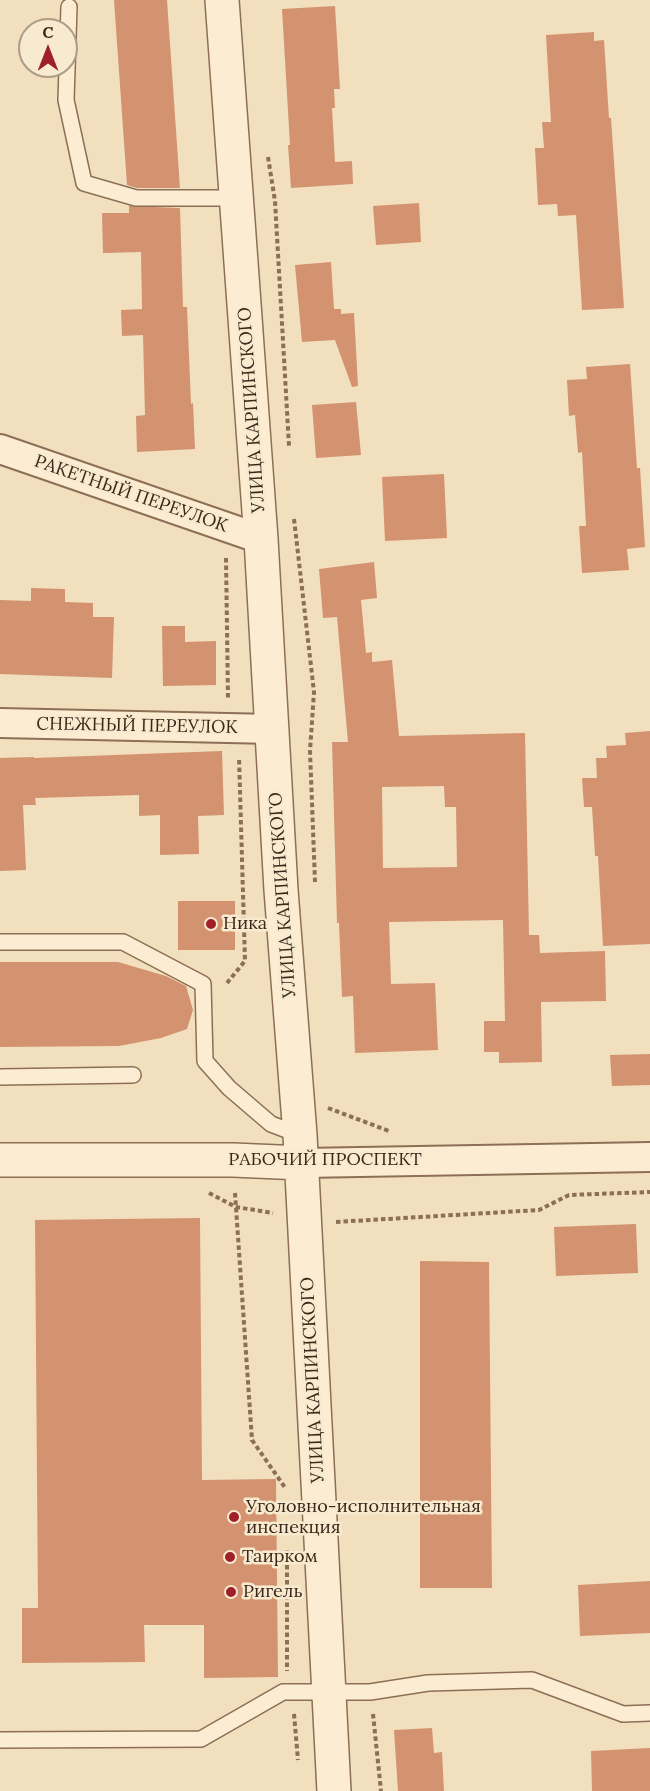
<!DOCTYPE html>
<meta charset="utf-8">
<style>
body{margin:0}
#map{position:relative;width:650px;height:1791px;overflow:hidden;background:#f2dfbe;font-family:Lora,serif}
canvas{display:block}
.north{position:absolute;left:18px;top:18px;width:60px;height:60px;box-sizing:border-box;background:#f8eacf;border:2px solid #ac9c87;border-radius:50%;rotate:0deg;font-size:16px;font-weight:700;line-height:24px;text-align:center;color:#3a281b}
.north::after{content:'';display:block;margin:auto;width:21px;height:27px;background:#a02029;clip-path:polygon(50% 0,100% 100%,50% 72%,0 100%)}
</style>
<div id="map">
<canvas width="650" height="1791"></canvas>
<div class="north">С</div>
</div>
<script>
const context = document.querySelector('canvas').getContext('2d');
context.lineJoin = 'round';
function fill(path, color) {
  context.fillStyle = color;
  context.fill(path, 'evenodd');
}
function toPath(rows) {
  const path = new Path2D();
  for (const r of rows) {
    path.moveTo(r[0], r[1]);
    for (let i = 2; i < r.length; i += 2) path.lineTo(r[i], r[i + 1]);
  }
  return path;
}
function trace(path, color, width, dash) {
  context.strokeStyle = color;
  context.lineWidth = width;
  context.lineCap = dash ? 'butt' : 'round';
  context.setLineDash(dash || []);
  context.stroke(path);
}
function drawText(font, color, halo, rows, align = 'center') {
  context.font = font + ' Lora,serif';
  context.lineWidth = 5;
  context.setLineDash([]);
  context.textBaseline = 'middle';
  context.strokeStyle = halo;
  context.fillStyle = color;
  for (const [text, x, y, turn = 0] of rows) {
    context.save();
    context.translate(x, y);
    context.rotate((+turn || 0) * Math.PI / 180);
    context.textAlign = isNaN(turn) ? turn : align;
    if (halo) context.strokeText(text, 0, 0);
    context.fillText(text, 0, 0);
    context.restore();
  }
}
const building = toPath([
 [114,0,167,0,180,188,137,188,127,185],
 [335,6,340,89,334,89,335,108,332,108,335,162,352,161,353,184,291,188,288,145,290,145,282,9],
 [594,32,594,41,604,40,609,118,611,118,624,308,582,310,576,215,558,216,557,204,538,205,535,148,544,148,542,122,551,122,546,35],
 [419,203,421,242,376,245,373,206],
 [129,206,180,208,183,307,187,307,191,404,193,403,195,449,137,452,136,416,145,415,143,335,122,336,121,310,142,309,141,252,103,253,102,213,129,213],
 [331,262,334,309,341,309,341,314,354,313,358,386,352,387,335,340,302,342,295,265],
 [630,364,637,468,640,468,645,547,627,549,629,570,582,573,579,526,586,526,582,452,578,453,575,415,569,416,567,380,587,379,586,367],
 [356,402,361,455,316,458,312,405],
 [444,474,447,538,385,541,382,477],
 [374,562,377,598,361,600,366,653,372,652,372,662,392,660,399,736,525,733,529,935,539,935,540,953,605,951,606,1001,541,1002,542,1062,499,1063,499,1052,484,1052,484,1021,505,1021,503,920,389,922,391,984,435,983,438,1050,355,1053,353,996,342,997,339,923,337,923,332,742,348,742,337,617,323,618,319,569],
 [444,786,445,807,456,807,457,867,383,868,382,787],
 [31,588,65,589,65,602,93,603,93,617,114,617,112,678,0,674,0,600,31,601],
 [162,626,185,626,185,642,216,641,216,685,163,686],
 [650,731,650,944,603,946,598,856,595,856,592,807,584,807,582,778,597,778,596,758,607,758,606,746,626,745,625,733],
 [222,751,224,815,198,816,199,854,160,855,160,815,139,816,139,795,35,798,36,805,23,805,26,870,0,871,0,758,34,757,34,758],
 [178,901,235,901,235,950,178,950],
 [0,962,118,962,166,976,186,986,193,1010,187,1029,161,1038,119,1046,0,1047],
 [650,1054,650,1085,612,1086,610,1055],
 [200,1218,202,1480,276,1479,278,1677,204,1678,204,1625,144,1625,145,1662,22,1663,22,1608,38,1608,35,1220],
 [636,1224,638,1273,556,1276,554,1227],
 [420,1261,489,1262,492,1588,420,1588],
 [650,1581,650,1633,580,1636,578,1585],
 [432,1728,434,1753,442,1752,444,1791,398,1791,394,1730],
 [650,1748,650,1791,592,1791,591,1751]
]);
const path = toPath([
 [268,157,275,201,289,446],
 [294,519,314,692,310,751,315,882],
 [226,558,228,698],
 [227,983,245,961,239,757],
 [328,1108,389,1131],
 [209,1193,236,1207,273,1213],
 [235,1193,252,1440,286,1489],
 [336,1222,539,1210,569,1195,650,1192],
 [287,1550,287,1671],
 [294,1714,298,1760],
 [373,1714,381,1791]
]);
const service = toPath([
 [69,7,66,100,84,183,136,198,236,198],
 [0,942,123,942,203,984,205,1061,229,1088,271,1124,300,1135],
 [0,1077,133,1075],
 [0,1740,201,1739,283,1692,370,1692,428,1683,532,1680,623,1714,650,1713]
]);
const minor = toPath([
 [0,449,261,539],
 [0,723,273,729],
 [302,1163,650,1157]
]);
const tertiary = toPath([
 [222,0,261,539,281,890,300,1135,334,1791],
 [0,1160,233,1160,302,1163]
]);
const markers = [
 [211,924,6,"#a02029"],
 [234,1517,6,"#a02029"],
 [230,1557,6,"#a02029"],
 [231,1592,6,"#a02029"]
];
const streetNames = [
 ["УЛИЦА КАРПИНСКОГО",252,410,-94],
 ["РАКЕТНЫЙ ПЕРЕУЛОК",131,494,19],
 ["СНЕЖНЫЙ ПЕРЕУЛОК",137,726,1],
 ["УЛИЦА КАРПИНСКОГО",283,895,-94],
 ["РАБОЧИЙ ПРОСПЕКТ",325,1160],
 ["УЛИЦА КАРПИНСКОГО",313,1380,-93]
];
const poiNames = [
 ["Ника",223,924],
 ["Уголовно-исполнительная",246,1507],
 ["инспекция",246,1528],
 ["Таирком",242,1557],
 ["Ригель",243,1592]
];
fill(building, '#d39370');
trace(service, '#8c6f55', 18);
trace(minor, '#8c6f55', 32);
trace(tertiary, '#8c6f55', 36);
trace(path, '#8c6f55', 4, [4.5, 3]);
trace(service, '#fcedd2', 15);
trace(minor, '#fcedd2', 28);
trace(tertiary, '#fcedd2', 33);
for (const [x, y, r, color] of markers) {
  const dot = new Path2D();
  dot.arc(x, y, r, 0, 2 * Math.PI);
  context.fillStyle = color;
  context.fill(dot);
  trace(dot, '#f8eacf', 2);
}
drawText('18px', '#3a281b', '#f8eacf', streetNames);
drawText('18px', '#3a281b', '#f8eacf', poiNames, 'left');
</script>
